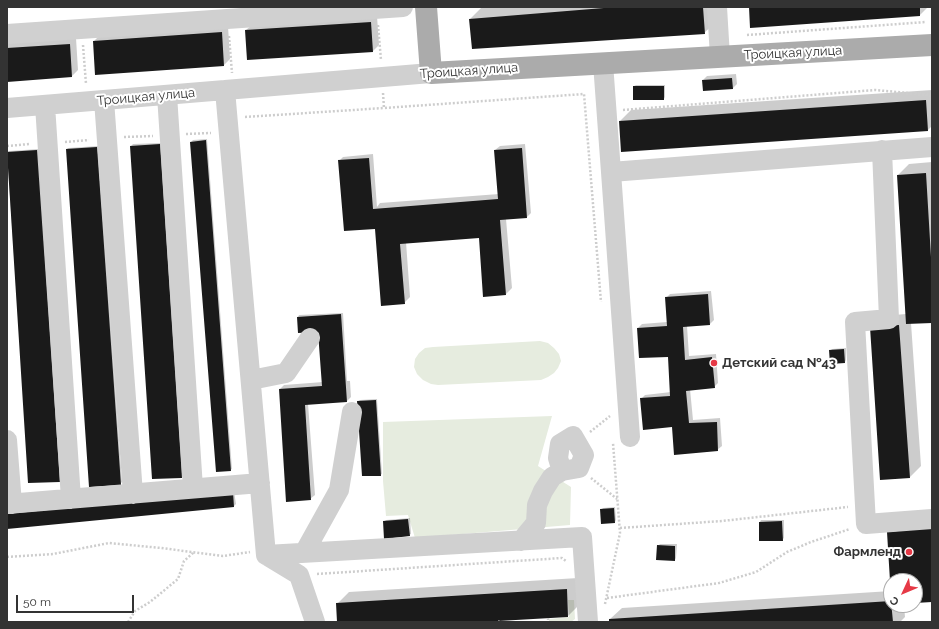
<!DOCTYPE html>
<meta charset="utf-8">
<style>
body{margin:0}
#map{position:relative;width:939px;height:629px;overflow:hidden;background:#fff;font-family:Raleway,sans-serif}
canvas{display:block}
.frame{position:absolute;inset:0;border:8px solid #333;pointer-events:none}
.north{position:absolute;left:883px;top:573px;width:40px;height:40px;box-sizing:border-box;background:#fff;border:1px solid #adadad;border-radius:50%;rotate:226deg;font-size:11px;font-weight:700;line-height:16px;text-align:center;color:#333}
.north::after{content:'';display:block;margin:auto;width:14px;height:18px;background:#e63946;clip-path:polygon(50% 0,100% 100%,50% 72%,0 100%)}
.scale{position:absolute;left:16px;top:595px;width:118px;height:18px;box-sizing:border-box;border:2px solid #333;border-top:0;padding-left:5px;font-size:12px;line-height:14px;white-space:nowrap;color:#333;-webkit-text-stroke:3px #fff;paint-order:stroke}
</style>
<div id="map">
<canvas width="939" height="629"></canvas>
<div class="frame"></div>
<div class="north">С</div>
<div class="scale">50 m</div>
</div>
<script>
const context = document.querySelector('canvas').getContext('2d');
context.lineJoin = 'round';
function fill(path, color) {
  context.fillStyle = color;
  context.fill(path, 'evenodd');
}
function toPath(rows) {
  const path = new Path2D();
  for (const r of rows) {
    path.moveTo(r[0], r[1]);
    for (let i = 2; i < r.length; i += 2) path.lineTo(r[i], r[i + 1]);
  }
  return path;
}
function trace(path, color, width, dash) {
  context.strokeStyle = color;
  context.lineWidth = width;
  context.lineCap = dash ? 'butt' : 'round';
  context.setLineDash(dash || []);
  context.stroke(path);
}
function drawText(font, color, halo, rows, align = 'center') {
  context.font = font + ' Raleway,sans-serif';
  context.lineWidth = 4;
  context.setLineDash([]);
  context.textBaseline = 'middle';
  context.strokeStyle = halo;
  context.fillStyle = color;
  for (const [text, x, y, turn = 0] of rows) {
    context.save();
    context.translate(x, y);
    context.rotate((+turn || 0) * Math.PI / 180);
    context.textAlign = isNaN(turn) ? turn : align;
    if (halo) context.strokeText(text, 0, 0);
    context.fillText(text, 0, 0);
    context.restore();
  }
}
const green = toPath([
 [540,341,548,343,554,348,559,354,561,361,558,368,554,373,548,377,541,380,438,385,431,384,423,380,417,374,414,367,415,359,419,353,425,348,433,347],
 [552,416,538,466,571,487,570,525,415,538,408,515,386,516,383,481,383,422],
 [568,600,574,600,575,619,571,622,549,622,549,619,569,617]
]);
const shadow = toPath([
 [482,7,715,7,716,22,704,33,470,19],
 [750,7,928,7,920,15],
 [377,16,379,45,373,51,246,30,253,24],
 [228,26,230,59,224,65,94,41,100,35],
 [76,38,78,70,72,76,7,81,7,43],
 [736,74,737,84,733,88,703,80,707,76],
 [636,85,665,85,665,97,664,99,634,86],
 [932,90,932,126,928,130,620,121,631,110],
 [207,139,232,469,230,470,191,142,193,140],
 [161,143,184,475,182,477,131,146,133,144],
 [525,144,531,213,527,217,506,219,512,288,506,294,480,237,406,242,410,297,404,303,376,227,339,161,343,157,373,154,377,207,380,203,499,194,495,150,500,146],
 [98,146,122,482,120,484,67,149,68,148],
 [39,149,61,479,29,482,7,152,9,151],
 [932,162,932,322,911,323,921,466,909,478,882,316,906,314,898,175,909,164],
 [711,291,714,320,710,324,687,326,689,356,716,354,718,383,714,387,690,389,693,420,720,418,722,446,717,450,673,426,641,399,645,395,671,392,669,356,638,328,642,324,667,322,666,298,670,294],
 [343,313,347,381,350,381,351,397,347,401,308,404,315,495,310,499,287,501,280,389,284,385,323,382,319,331,298,317,299,315],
 [846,348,846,360,845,362,830,351,832,349],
 [377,399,382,474,380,475,358,402,360,400],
 [234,491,236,504,234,506,7,528,7,513],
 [615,507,616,520,615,522,601,510,603,508],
 [410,518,411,534,409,535,384,522,386,520],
 [761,520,784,520,784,538,782,540,760,522],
 [660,544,677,544,676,558,675,560,658,546],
 [578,578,580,604,568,616,466,622,338,622,337,604,349,592],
 [891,591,891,605,904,605,905,617,900,622,610,622,610,619,622,608]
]);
const building = toPath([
 [616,7,703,7,705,34,472,49,469,19],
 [749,7,920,7,920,16,750,28],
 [371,22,373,52,247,60,245,30],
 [222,32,224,66,95,75,93,41],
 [70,44,72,77,7,82,7,48],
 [732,78,733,89,703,91,702,80],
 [633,86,664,86,664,100,633,100],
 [926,100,928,131,621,152,619,121],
 [206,140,231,471,216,472,190,142],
 [160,144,182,478,152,479,130,146],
 [97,147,121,485,89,487,66,149],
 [522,148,527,218,500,220,506,295,483,297,479,238,400,244,405,304,381,306,375,229,344,231,338,160,369,158,373,209,498,199,494,150],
 [37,150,60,482,28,483,7,152],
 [926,173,932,274,932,323,906,324,897,175],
 [708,294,710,325,683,327,685,360,712,357,715,388,686,391,689,423,717,422,718,451,674,455,672,427,643,430,640,398,670,396,668,357,639,358,637,328,667,326,665,297],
 [341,314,347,402,305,405,311,500,286,502,279,389,322,386,318,332,298,333,297,317],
 [899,325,910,478,880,480,870,327],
 [844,349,845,363,830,364,829,350],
 [376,400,381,476,362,476,357,401],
 [233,492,234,507,7,529,7,514],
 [614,508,615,523,601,524,600,509],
 [408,519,410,536,384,539,383,521],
 [782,521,783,541,759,541,759,522],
 [932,528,932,602,915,603,915,581,890,581,887,532],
 [657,545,675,546,675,561,656,560],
 [567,589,568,617,481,622,337,622,336,603],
 [891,601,893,622,609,622,609,619]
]);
const path = toPath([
 [378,25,381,60],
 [747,35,926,22],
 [229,36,232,73],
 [83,45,86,84],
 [383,93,384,108,584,94,601,302],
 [623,110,875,90,931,95,932,100],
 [245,117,384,108],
 [186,134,211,133],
 [124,137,153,136],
 [65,142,89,140],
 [7,146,30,144],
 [590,432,610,416],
 [591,478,617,499],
 [620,528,722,521,848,507],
 [7,557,53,554,109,543,161,548,223,556,250,552],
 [317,574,562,558,566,561],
 [607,598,719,583,756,572,787,552,811,542,850,529],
 [605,604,620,533,613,443],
 [548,618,548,622],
 [498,621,499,622],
 [128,622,135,611,150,602,178,579,184,561,193,553]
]);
const minor = toPath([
 [717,7,720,57],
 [7,34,403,7],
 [603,63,611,172,932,147],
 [225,90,266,555,299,575,315,622],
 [167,95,193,488],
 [104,100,133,494],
 [45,105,71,499],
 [7,108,431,73],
 [882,150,889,319,855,322,866,524,932,519],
 [611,172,630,437],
 [251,380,286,373,310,338],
 [7,440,12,504],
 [7,504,260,483],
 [521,541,536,523,537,505,543,491,552,477,562,471,558,458,560,444,573,436,584,455,579,468,562,471],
 [304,553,339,490,352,412],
 [266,555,582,537,588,622]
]);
const major = toPath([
 [426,7,431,73,932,45]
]);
const markers = [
 [714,363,4,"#e63946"],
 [909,552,4,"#e63946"]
];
const streetNames = [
 ["Троицкая улица",793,53,-3],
 ["Троицкая улица",469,71,-4],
 ["Троицкая улица",146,97,-5]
];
const poiNames = [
 ["Детский сад №43",722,363],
 ["Фармленд",901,552,"right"]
];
fill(green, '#e6ecdf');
fill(shadow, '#0003');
fill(building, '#1a1a1a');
trace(path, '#cdcdcd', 2.5, [2, 2]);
trace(minor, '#d0d0d0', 20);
trace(major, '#ababab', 22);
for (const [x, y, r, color] of markers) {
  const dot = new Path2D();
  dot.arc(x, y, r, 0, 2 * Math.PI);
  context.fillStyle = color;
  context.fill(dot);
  trace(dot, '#fff', 1.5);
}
drawText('13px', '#333', '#fff', streetNames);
drawText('bold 13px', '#333', '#fff', poiNames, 'left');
</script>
